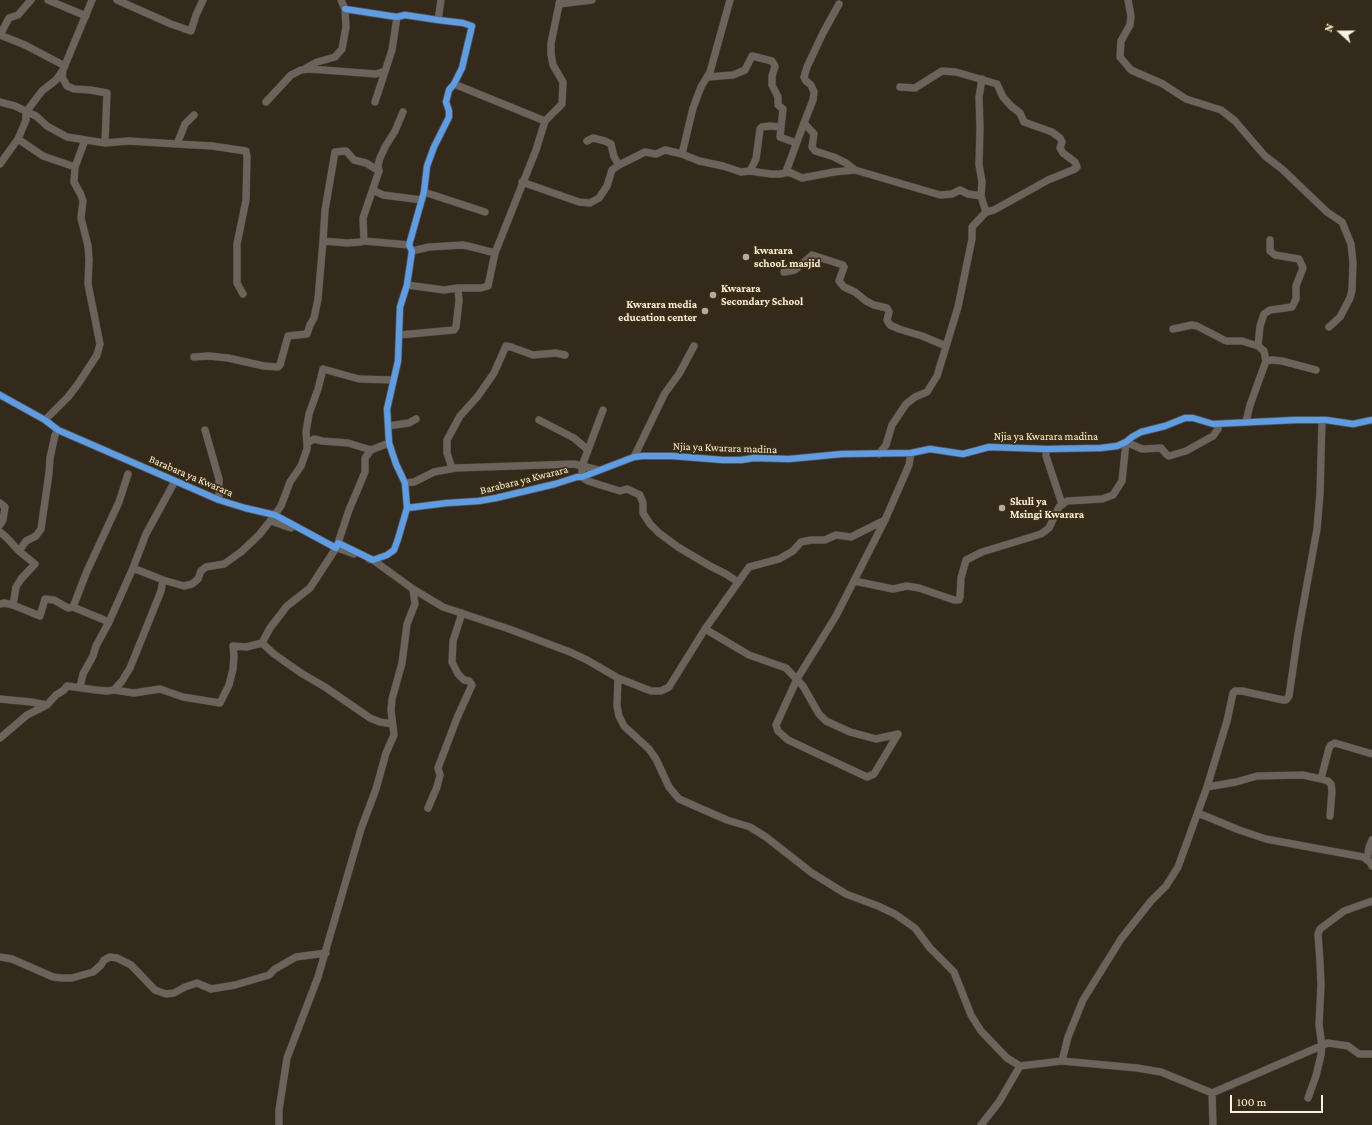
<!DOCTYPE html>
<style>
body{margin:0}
#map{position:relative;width:1372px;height:1125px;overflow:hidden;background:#332a1b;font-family:"Crimson Pro",serif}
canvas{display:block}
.north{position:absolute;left:1320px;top:12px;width:40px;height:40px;-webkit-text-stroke:3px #3d2e11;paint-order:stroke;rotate:291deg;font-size:11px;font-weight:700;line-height:16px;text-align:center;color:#faf0df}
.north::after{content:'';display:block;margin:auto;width:14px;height:18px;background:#faf0df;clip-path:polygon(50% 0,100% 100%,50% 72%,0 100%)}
.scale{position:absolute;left:1230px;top:1095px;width:93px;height:18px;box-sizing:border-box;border:2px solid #faf0df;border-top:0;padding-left:5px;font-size:12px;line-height:14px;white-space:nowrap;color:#faf0df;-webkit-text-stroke:3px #3d2e11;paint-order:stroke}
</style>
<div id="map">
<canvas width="1372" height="1125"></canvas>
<div class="north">N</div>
<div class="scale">100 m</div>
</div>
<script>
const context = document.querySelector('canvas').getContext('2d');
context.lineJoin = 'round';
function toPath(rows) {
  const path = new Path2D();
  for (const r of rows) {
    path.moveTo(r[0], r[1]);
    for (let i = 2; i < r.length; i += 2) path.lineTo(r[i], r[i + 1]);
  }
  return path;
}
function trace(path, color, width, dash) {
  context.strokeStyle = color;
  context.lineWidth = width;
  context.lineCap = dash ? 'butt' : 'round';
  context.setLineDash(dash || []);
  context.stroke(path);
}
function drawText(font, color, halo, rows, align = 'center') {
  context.font = font + ' "Crimson Pro",serif';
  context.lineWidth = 3.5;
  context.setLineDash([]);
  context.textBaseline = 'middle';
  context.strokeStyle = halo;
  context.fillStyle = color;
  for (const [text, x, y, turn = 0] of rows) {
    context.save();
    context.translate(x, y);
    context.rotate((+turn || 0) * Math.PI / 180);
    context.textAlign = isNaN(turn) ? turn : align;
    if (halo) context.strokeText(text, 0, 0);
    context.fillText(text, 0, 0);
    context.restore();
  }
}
const street = toPath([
 [48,0,86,16],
 [117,0,171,24,191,31,196,15,203,0],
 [1128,0,1131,16,1130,25,1121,41,1120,57,1131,70,1163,84,1186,99,1221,110,1235,121,1265,156,1282,169,1327,212,1342,222,1351,244,1353,263,1352,290,1350,298,1340,317,1329,327],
 [559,4,592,0],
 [839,4,823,33,807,67,804,77,806,81,811,85,814,92,813,100,804,123,814,134,812,147,815,151,834,157,846,163,855,170],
 [438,20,441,0],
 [0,35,25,45,65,66],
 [0,35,9,18,18,15,31,0],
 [306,68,317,62,335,57,342,49,346,27,345,9,341,0],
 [63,70,62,77,67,86,74,89,90,90,107,93,105,143],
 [708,77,733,75,745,70,752,56,772,61,775,66,772,76,772,85,778,97,778,105,783,109,780,137,796,143],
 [982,79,979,97,980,128,979,165,982,182,981,196,986,212],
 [454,84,545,121],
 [0,102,15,106,36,116,47,126,67,137,105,143,128,141,177,144,212,146,246,151,247,157,246,200,237,244,237,283,243,294],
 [266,102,291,75,301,70,310,69,376,74,385,71],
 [375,102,392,50,397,17],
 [18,139,43,156,75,167],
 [587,141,593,138,605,141,611,144,614,157,619,165],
 [177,144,185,124,194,115],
 [682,154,693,108,701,87,710,72,730,0],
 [0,164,18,139,26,120,26,112,42,91,56,80,63,70,92,0],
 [750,171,756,159,760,129,762,127,770,126,781,127],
 [790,173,787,169,804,123],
 [522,182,579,202,590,203,599,198,607,186,612,170,619,165,645,152,656,154,665,150,682,154,699,161,723,166,741,172,750,171,771,174,780,174,789,172,802,178,834,172,855,170,940,195,952,194,960,190,968,194,981,196],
 [373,190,383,195,422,200],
 [424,192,485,212],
 [323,241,325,210,335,152,346,151,354,160,366,163,379,171],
 [364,241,363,218,379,171,378,165,380,158,385,147,395,131,403,112],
 [412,251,429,247,463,245,476,248,495,253],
 [784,272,795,270,812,255,843,265,844,267,839,281,844,287,855,292,866,301,874,305,887,308,889,312,887,320,890,325,899,329,922,336,946,346],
 [407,285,444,290,458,288,481,288,488,286,495,253,536,150,545,121,562,104,563,82,553,65,551,54,551,43,560,0],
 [1173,329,1192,325,1197,326,1226,341,1242,341,1258,346,1264,351,1266,361],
 [399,335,454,330,456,327,459,301,458,288],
 [1258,346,1260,326,1264,314,1270,310,1292,307,1296,299,1296,286,1303,268,1299,259,1275,255,1270,251,1270,240],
 [194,357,209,356,228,358,264,366,278,367,280,365,288,336,307,334,310,325,314,318,318,299,323,241,347,243,361,242,364,241,409,245],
 [0,395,45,420,58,430,219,500,245,508,275,515,336,548,338,543,373,560,387,555,394,550,398,539,407,508,405,483,396,464,389,443,387,409,398,361,400,307,407,285,412,251,409,245,424,192,427,166,434,147,449,117,449,111,446,102,449,90,454,84,462,68,472,26,463,23,438,20,405,15,397,17,345,9],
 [603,410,582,466,582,477,588,481,610,488,620,491,627,489,640,495,643,503,643,513,650,524,659,533,678,547,710,566,726,574,738,582],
 [45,420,68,397,78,384,97,355,100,344,88,284,89,259,88,246,81,218,83,201,81,195,74,182,75,167,85,140],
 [539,420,574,438,588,450],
 [1246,422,1250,405,1266,361,1272,360,1282,361,1316,370],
 [388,426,409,423,416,419],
 [205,430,219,479,219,500],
 [307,443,306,432,309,414,318,389,323,369,359,379,393,380],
 [1046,449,1046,456,1062,504],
 [879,454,886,445,892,425,906,404,915,397,927,392,937,376,958,307,972,239,972,227,986,212,994,210,1048,180,1075,169,1077,167,1075,162,1063,153,1060,148,1062,142,1060,138,1052,132,1024,122,1020,113,1011,106,1003,97,997,84,956,72,942,71,915,88,900,87],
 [634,457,665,393,679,374,694,346],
 [452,468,447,453,447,440,460,416,478,396,494,373,506,346,511,347,533,355,556,353,565,355],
 [405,483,414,482,434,472,456,468,574,464,598,470],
 [0,503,5,507,3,520,0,525],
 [407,508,447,503,479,501,496,498,555,484,577,477,582,477,634,457,643,456,672,456,723,460,741,460,754,458,789,459,842,454,911,453,930,449,963,454,989,447,1046,449,1101,448,1117,446,1126,442,1132,437,1141,432,1165,426,1185,418,1193,418,1213,424,1295,420,1326,420,1353,424,1372,420],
 [271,521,291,528],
 [0,532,7,538,19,551,35,564,21,579,16,587,13,605],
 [338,543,349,510,365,472,365,458,371,450],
 [332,546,354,554],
 [19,551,26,541,36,536,41,529,49,473,50,458,55,435,58,430],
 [369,559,373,560,413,589,443,607,509,629,570,652,587,660,618,678,651,691,661,691,669,687,705,629,749,567,779,559,793,551,801,542,811,540,825,540,836,535,851,537,885,520],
 [133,568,163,580,184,586,192,584,198,579,201,571,206,567,224,564,241,552,259,535,267,525,281,506,290,482,301,466,307,449,307,443,314,439,322,441,348,443,371,450,389,443],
 [854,581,893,589,907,586,919,588,954,600,959,600,960,597,961,578,966,560,982,552,1041,534,1049,528,1059,507,1067,501,1102,499,1113,495,1122,481,1126,442,1142,449,1161,448,1166,454,1169,456,1186,451,1213,436,1218,429,1219,424],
 [0,604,4,603,13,605,40,616,45,599,54,600,68,608,73,607,109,622],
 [73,607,87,571,119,502,128,474],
 [705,629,749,655,786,668,803,686,819,714,826,721,850,732,876,739,898,734],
 [262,643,274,654,301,673,325,687,370,718,380,722,392,724],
 [618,678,617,706,619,716,624,726,649,749,656,759,669,787,679,799,727,820,750,827,766,837,812,873,846,894,878,906,895,914,915,928,930,948,954,972,971,1015,981,1031,1007,1058,1020,1066,1062,1061,1137,1068,1161,1072,1212,1093,1328,1043,1348,1046,1359,1054,1372,1054],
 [80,687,83,674,93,656,96,646,109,622,133,568,146,534,175,481],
 [114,690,134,693,160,689,183,697,220,703,229,685,233,669,234,656,233,646,246,647,262,643,270,628,287,606,310,588,336,548],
 [0,699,31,702,47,705,56,695,64,690,67,686,96,690,107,691,114,690,122,681,130,668,161,591,163,580],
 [898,734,874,774,867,777,788,740,778,731,776,725,797,679,836,616,885,520,909,465,911,453],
 [0,738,27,715,47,705],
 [1321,779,1329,748,1331,745,1335,743,1372,754],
 [1207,787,1236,782,1257,776,1303,775,1321,779,1328,781,1331,784,1332,791,1330,816],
 [428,808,437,787,440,775,438,768,457,718,472,685,469,681,464,680,458,674,452,662,453,641,462,613],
 [1198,813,1239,830,1266,839,1363,857,1370,862,1372,866],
 [1367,860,1369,847,1372,840],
 [0,957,12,959,53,977,62,978,72,978,93,972,101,965,104,960,110,957,117,958,131,965,155,990,166,994,174,993,185,987,197,983,211,989,235,985,269,975,275,969,296,957,326,953],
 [1062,1061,1068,1037,1083,1000,1121,939,1151,901,1166,886,1178,867,1207,787,1227,721,1233,693,1235,691,1242,691,1283,700,1286,700,1289,696,1298,634,1317,529,1320,494,1322,421],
 [1212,1093,1213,1125],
 [1308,1098,1316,1076,1321,1055,1322,1046,1319,1025,1321,985,1320,962,1318,934,1320,929,1344,911,1372,901],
 [279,1125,279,1110,287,1058,318,977,361,829,376,789,386,753,394,735,391,710,392,699,402,663,407,624,415,604,413,589],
 [981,1125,999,1102,1020,1066]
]);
const cycleway = toPath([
 [0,395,45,420,58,430,219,500,245,508,275,515,336,548,338,543,373,560,387,555,394,550,398,539,407,508,405,483,396,464,389,443,387,409,398,361,400,307,407,285,412,251,409,245,424,192,427,166,434,147,449,117,449,111,446,102,449,90,454,84,462,68,472,26,463,23,438,20,405,15,397,17,345,9],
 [407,508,447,503,479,501,496,498,555,484,577,477,582,477,634,457,643,456,672,456,723,460,741,460,754,458,789,459,842,454,911,453,930,449,963,454,989,447,1046,449,1101,448,1117,446,1126,442,1132,437,1141,432,1165,426,1185,418,1193,418,1213,424,1295,420,1326,420,1353,424,1372,420]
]);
const markers = [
 [746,257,4,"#b4ab9a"],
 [713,295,4,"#b4ab9a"],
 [705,311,4,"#b4ab9a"],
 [1002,508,4,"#b4ab9a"]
];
const poiNames = [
 ["kwarara",754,251],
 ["schooL masjid",754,264],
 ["Kwarara",721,289],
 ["Secondary School",721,302],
 ["Kwarara media",697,305,"right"],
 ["education center",697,318,"right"],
 ["Skuli ya",1010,502],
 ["Msingi Kwarara",1010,515]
];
const streetNames = [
 ["Njia ya Kwarara madina",1046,437],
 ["Njia ya Kwarara madina",725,448,2],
 ["Barabara ya Kwarara",191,476,23],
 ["Barabara ya Kwarara",524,480,-14]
];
trace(street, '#4d4538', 8);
trace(street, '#6c635c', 7);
trace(cycleway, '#5a9eea', 6);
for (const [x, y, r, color] of markers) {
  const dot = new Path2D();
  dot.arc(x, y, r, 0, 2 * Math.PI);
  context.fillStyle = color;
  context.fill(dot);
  trace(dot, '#3d2e11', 1.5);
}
drawText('bold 11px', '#faf0df', '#3d2e11', poiNames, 'left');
drawText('11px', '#faf0df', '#3d2e11', streetNames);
</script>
